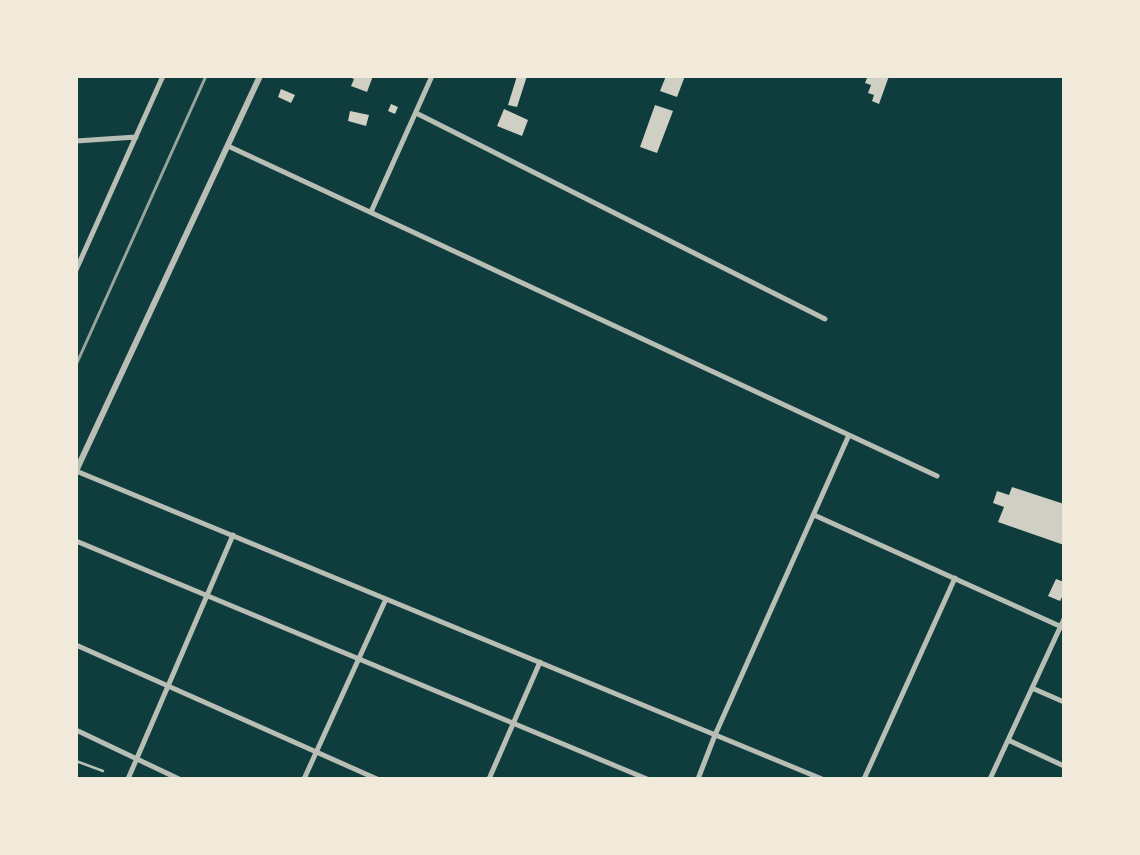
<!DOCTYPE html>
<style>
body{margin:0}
#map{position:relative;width:1140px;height:855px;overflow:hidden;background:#0f3d3e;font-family:"Roboto Serif",serif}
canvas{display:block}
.frame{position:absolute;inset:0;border:78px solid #f1e9da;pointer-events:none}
</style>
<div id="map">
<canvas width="1140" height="855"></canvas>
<div class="frame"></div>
</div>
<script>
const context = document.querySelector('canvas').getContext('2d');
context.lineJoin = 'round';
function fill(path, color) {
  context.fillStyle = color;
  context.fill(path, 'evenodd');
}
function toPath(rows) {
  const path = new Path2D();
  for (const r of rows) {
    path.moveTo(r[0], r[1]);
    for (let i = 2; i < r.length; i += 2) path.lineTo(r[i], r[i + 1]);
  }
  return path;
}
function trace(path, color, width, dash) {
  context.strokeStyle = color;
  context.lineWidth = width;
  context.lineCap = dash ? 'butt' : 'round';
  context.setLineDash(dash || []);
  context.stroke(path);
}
const building = toPath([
 [347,76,373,76,367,92,351,86,354,79],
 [517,76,527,76,517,107,508,105],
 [666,76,685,76,677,97,660,91],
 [868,76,889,76,879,104,872,101,874,95,868,93,871,85,865,83],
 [281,89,295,95,291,103,278,97],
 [391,104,398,107,395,114,388,111],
 [655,105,673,111,657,153,640,147],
 [504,109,528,120,522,136,497,126],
 [350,111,369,115,366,126,348,121],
 [1012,487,1064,504,1064,545,998,522,1004,507,993,503,997,491,1009,495],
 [1056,579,1064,582,1064,593,1060,601,1048,596]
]);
const service = toPath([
 [76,761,103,771]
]);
const minor = toPath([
 [416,113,825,319],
 [76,141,136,137],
 [228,146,937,476],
 [371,212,432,76],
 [76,270,163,76],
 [76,471,822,779],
 [814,515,1064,628],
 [76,541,647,779],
 [76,645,377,779],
 [1032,688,1064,702],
 [76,730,179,779],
 [1008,740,1064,766],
 [128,779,233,535],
 [304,779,386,599],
 [489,779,540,662],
 [698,779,715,735,849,435],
 [864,779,955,578],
 [990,779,1064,619]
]);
const tertiary = toPath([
 [76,471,260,76]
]);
const rail = toPath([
 [76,365,206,76]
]);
fill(building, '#cfcfc3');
trace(service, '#b8beb3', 2.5);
trace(minor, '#b8beb3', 5);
trace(tertiary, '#b8beb3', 6);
trace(rail, '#97a49c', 3);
</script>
